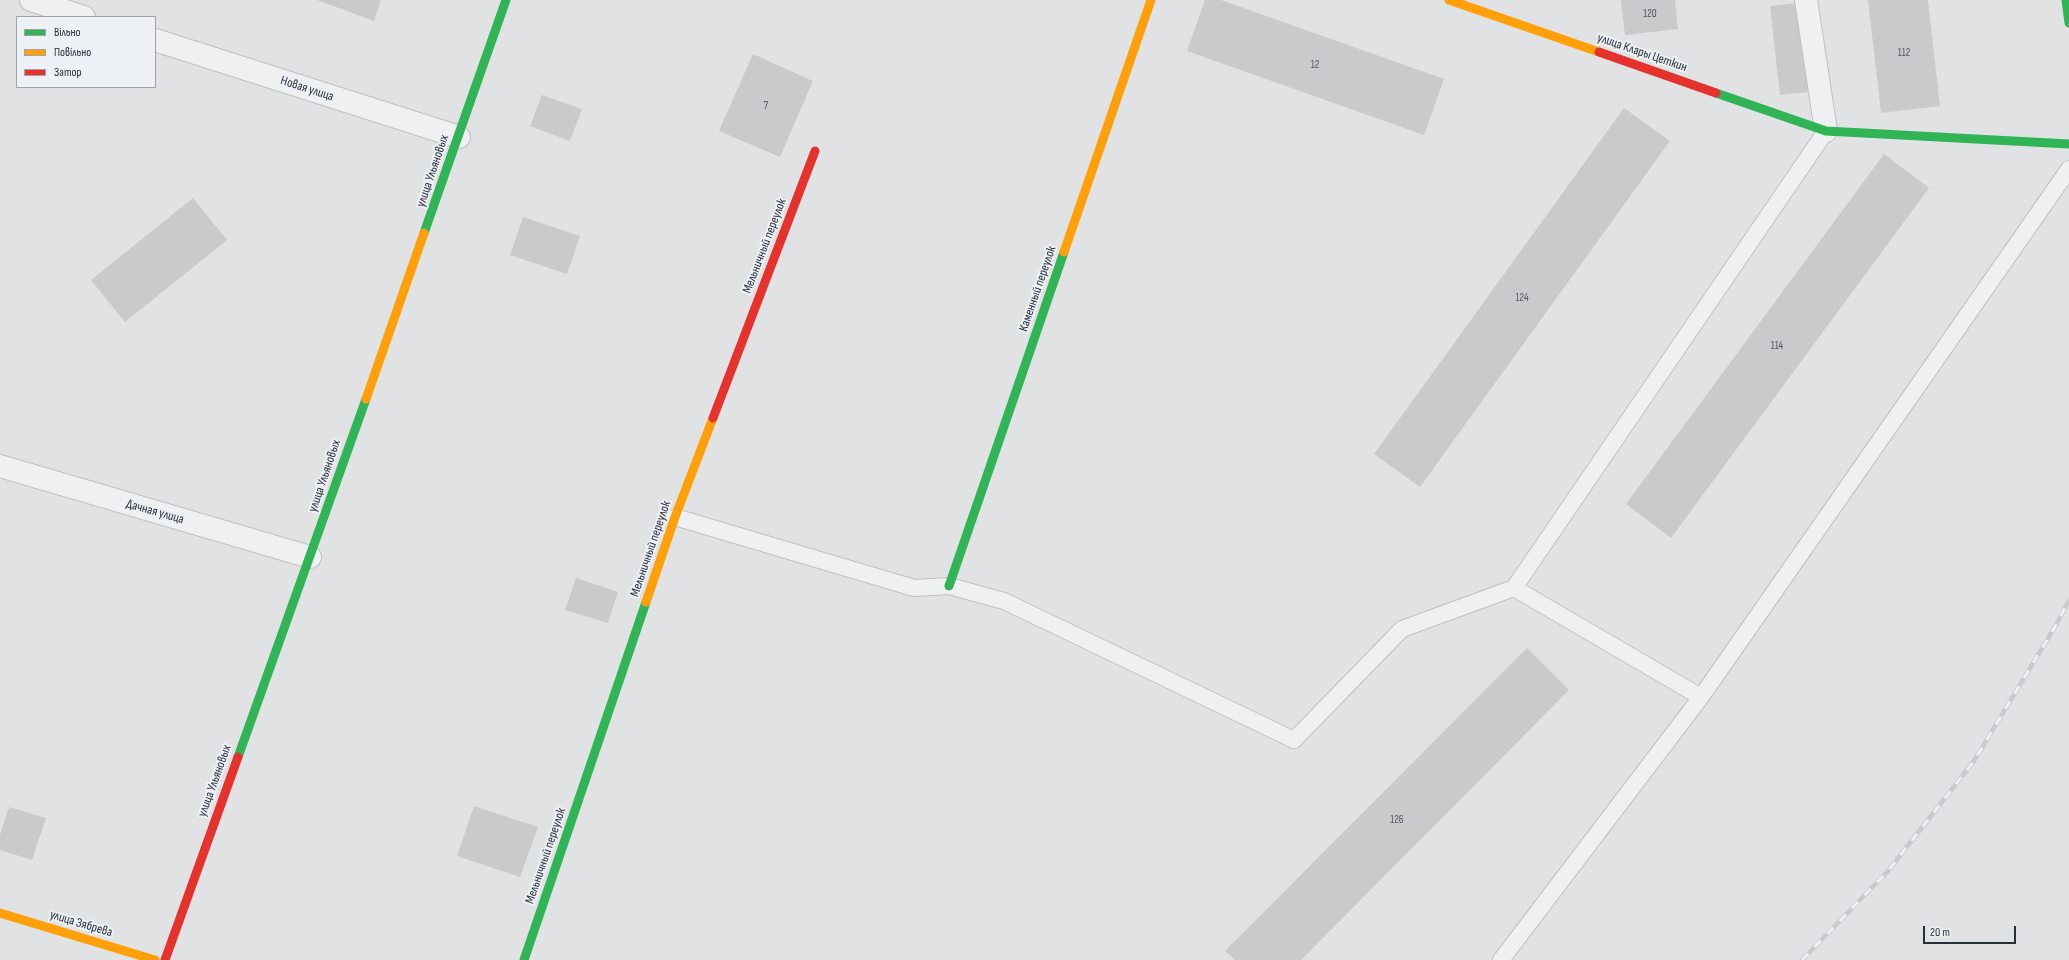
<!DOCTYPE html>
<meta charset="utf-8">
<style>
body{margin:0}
#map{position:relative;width:2069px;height:960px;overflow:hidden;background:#e0e2e4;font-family:"Sofia Sans Condensed",sans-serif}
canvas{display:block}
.legend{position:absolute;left:16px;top:16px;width:140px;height:72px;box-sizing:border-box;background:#edf0f4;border:1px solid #9ea3aa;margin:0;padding:5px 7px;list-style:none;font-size:12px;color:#28303b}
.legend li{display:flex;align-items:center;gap:8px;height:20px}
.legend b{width:20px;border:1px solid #9ea3aa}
.scale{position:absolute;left:1923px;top:926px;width:93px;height:18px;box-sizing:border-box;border:2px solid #28303b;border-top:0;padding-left:5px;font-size:12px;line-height:14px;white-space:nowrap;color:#28303b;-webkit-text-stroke:3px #edf0f4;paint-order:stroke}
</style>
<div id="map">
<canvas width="2069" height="960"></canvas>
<ul class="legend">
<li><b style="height:5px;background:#30b455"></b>Вільно</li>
<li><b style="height:5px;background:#ff9f0a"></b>Повільно</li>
<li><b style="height:5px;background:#e5322d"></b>Затор</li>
</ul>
<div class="scale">20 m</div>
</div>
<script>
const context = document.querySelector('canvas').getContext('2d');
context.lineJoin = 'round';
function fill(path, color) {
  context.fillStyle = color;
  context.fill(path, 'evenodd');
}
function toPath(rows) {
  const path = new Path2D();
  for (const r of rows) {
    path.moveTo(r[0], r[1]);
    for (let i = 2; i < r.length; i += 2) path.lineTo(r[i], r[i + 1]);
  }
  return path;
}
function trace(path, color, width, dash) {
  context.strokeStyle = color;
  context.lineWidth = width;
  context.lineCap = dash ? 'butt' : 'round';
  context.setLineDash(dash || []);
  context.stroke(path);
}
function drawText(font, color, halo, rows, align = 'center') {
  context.font = font + ' "Sofia Sans Condensed",sans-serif';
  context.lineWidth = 4;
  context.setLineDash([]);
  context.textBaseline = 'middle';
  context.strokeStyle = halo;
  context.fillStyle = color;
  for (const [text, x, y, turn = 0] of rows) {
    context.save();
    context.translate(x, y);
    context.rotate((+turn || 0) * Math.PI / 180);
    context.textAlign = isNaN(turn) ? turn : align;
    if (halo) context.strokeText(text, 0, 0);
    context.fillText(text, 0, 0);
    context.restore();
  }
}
const building = toPath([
 [317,0,381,0,374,21],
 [1205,0,1221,0,1444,79,1424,135,1187,51],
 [1621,0,1675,0,1678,29,1625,35],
 [1868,0,1928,0,1940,106,1881,113],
 [1799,3,1809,92,1780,95,1770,6],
 [753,54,813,81,780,157,719,131],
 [542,95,582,109,570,141,530,126],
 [1624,108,1670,141,1420,487,1374,454],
 [1884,154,1929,188,1671,538,1626,504],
 [193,198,227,240,125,322,91,280],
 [523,217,580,236,567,274,510,255],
 [576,578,618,592,608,623,565,610],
 [1527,648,1569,690,1301,960,1235,960,1225,951],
 [474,806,538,827,520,877,457,856],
 [9,807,46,818,32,860,0,850,0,835]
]);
const lane = toPath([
 [675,517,914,588,949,586,1004,601,1294,740,1402,629,1514,588],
 [1701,697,1514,588,1826,131],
 [1501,960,1701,697,2069,169]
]);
const street = toPath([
 [31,0,84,17],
 [1806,0,1826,131],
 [155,40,459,137],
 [0,466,310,557]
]);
const fast = toPath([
 [2066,0,2069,23],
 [1716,93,1826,131,2069,144],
 [424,233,506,0],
 [949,586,1064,252],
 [238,757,366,399],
 [524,960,646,602]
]);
const slow = toPath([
 [1449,0,1599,52],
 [1064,252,1151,0],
 [366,399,424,233],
 [646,602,675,517,713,418],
 [0,913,155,960]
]);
const jam = toPath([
 [1599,52,1716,93],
 [713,418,815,151],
 [165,960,238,757]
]);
const rail = toPath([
 [1802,960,1888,871,1974,761,2056,625,2069,600]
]);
const numberNames = [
 ["120",1650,14],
 ["112",1904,53],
 ["12",1315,65],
 ["7",766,106],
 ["124",1522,298],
 ["114",1777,346],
 ["126",1397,820]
];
const streetNames = [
 ["улица Клары Цеткин",1642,53,19],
 ["Новая улица",307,89,18],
 ["улица Ульяновых",433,171,-71],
 ["Мельничный переулок",765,246,-69],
 ["Каменный переулок",1038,289,-71],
 ["улица Ульяновых",325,476,-71],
 ["Дачная улица",155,512,16],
 ["Мельничный переулок",651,549,-71],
 ["улица Ульяновых",215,781,-70],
 ["Мельничный переулок",546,856,-71],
 ["улица Зябрева",81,924,17]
];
fill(building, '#c8cacc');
trace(lane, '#bec0c2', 18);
trace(street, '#bec0c2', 24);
trace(lane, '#eff0f1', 16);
trace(street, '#eff0f1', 22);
trace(fast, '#30b455', 9);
trace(slow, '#ff9f0a', 9);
trace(jam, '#e5322d', 9);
trace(rail, '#c8cacc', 4.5);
trace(rail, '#edf0f4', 3, [9]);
drawText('11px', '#515760', null, numberNames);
drawText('13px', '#28303b', '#edf0f4', streetNames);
</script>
